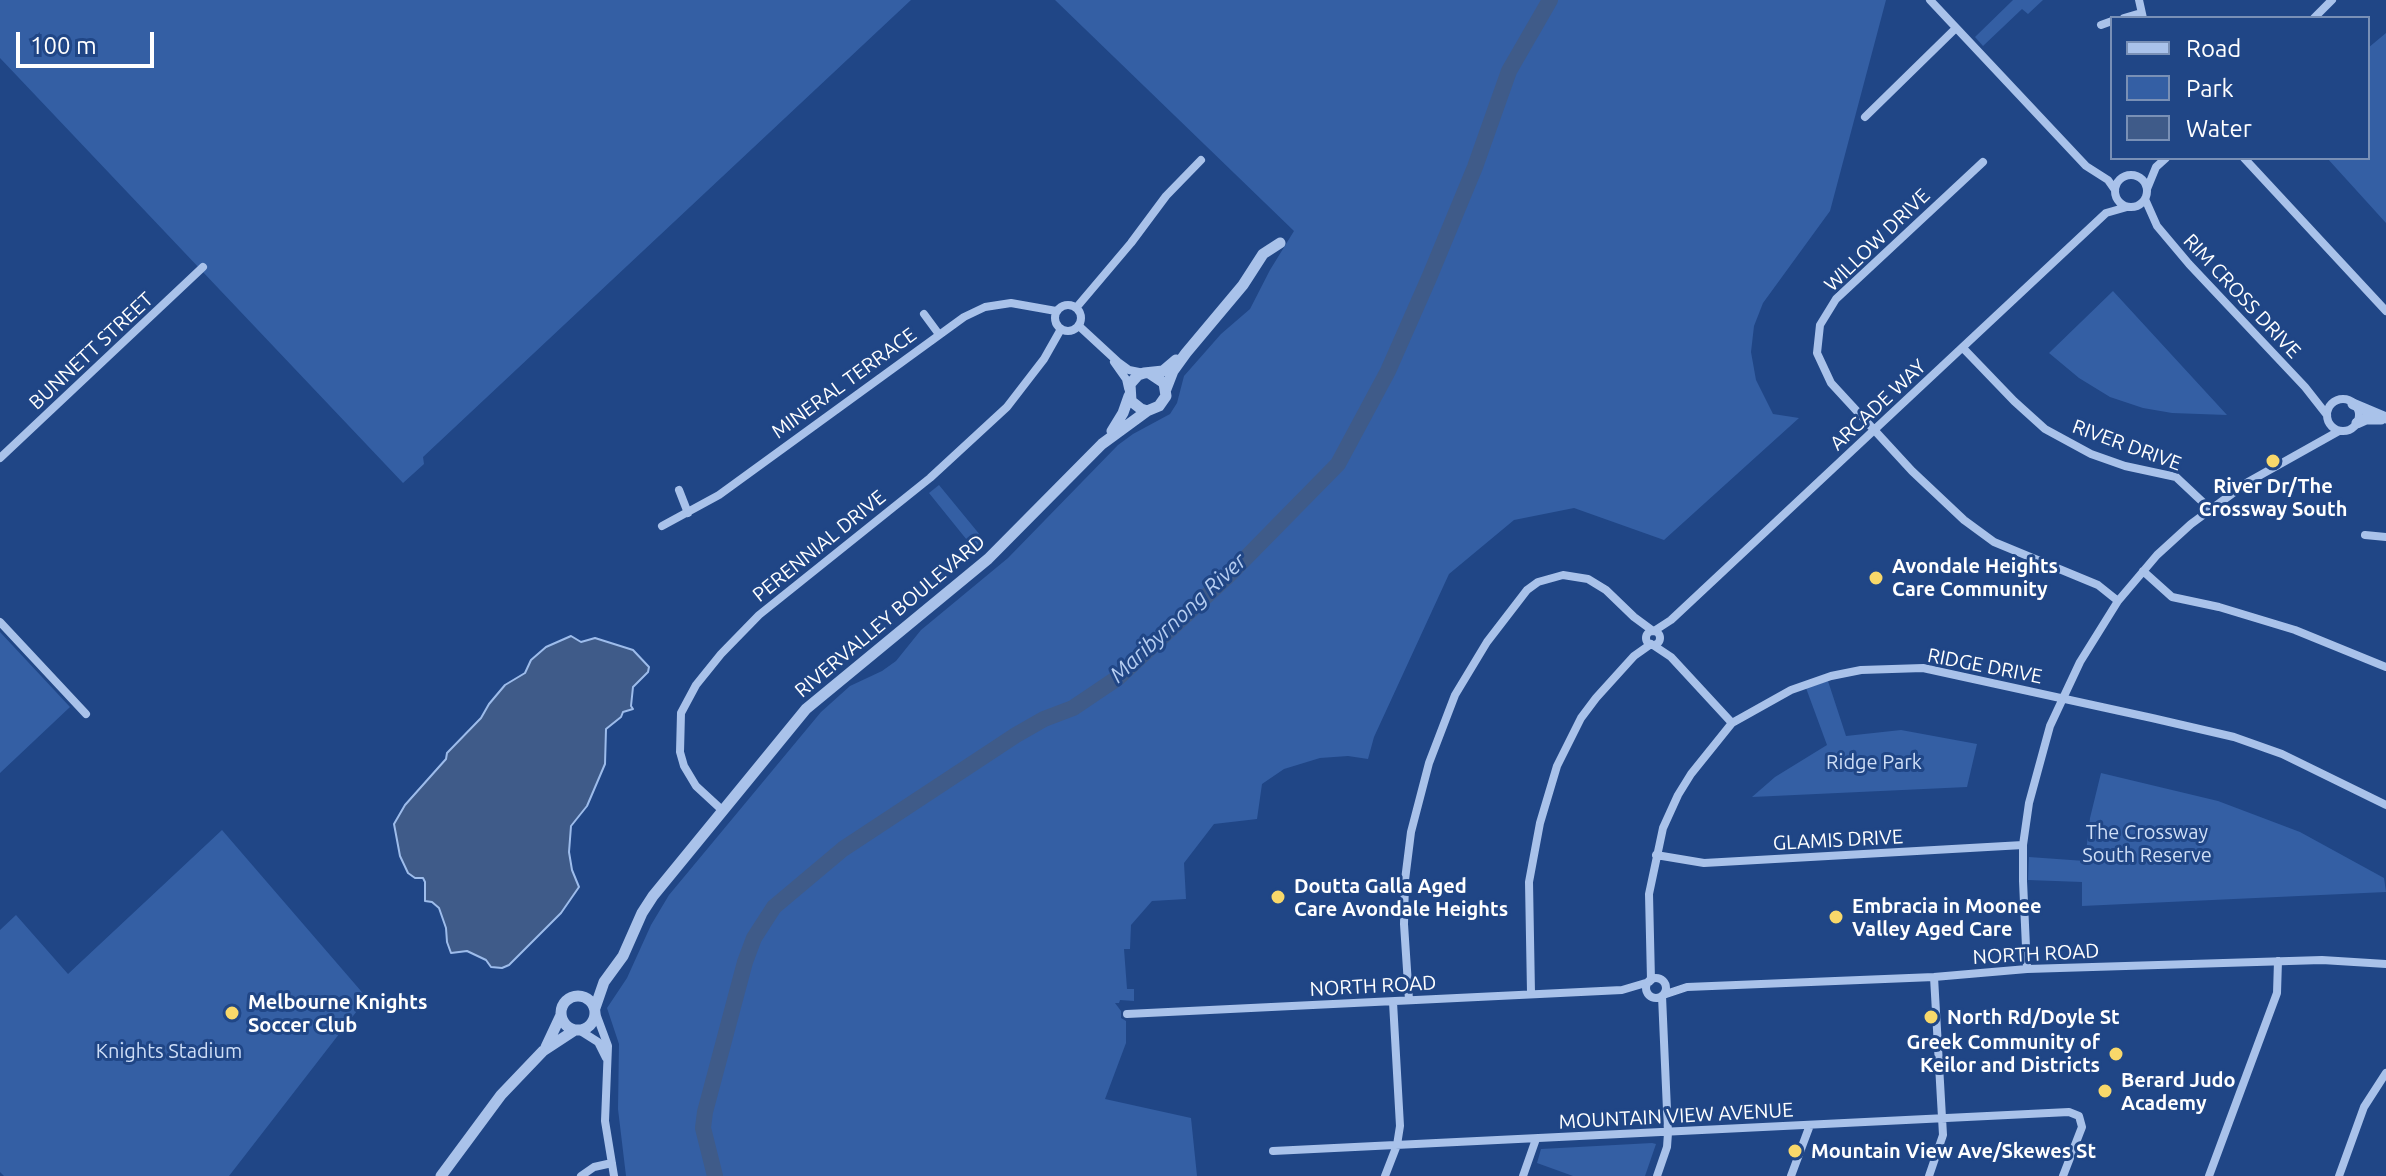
<!DOCTYPE html>
<style>
body{margin:0}
#map{position:relative;width:2386px;height:1176px;overflow:hidden;background:#204686;font-family:Ubuntu,sans-serif}
canvas{display:block}
.legend{position:absolute;left:2110px;top:16px;width:260px;height:144px;box-sizing:border-box;background:#204686;border:2px solid #7990b6;margin:0;padding:10px 14px;list-style:none;font-size:24px;color:#fff}
.legend li{display:flex;align-items:center;gap:16px;height:40px}
.legend b{width:40px;border:2px solid #7990b6}
.scale{position:absolute;left:16px;top:32px;width:138px;height:36px;box-sizing:border-box;border:4px solid #fff;border-top:0;padding-left:10px;font-size:24px;line-height:28px;white-space:nowrap;color:#fff;-webkit-text-stroke:6px #204686;paint-order:stroke}
</style>
<div id="map">
<canvas width="2386" height="1176"></canvas>
<ul class="legend">
<li><b style="height:10px;background:#a9c2ea"></b>Road</li>
<li><b style="height:22px;background:#345fa4"></b>Park</li>
<li><b style="height:22px;background:#3f5b89"></b>Water</li>
</ul>
<div class="scale">100 m</div>
</div>
<script>
const context = document.querySelector('canvas').getContext('2d');
context.lineJoin = 'round';
function fill(path, color) {
  context.fillStyle = color;
  context.fill(path, 'evenodd');
}
function toPath(rows) {
  const path = new Path2D();
  for (const r of rows) {
    if (r.length === 3) {
      path.moveTo(r[0] + r[2], r[1]);
      path.arc(r[0], r[1], r[2], 0, 2 * Math.PI);
      continue;
    }
    path.moveTo(r[0], r[1]);
    for (let i = 2; i < r.length; i += 2) path.lineTo(r[i], r[i + 1]);
  }
  return path;
}
function trace(path, color, width, dash) {
  context.strokeStyle = color;
  context.lineWidth = width;
  context.lineCap = dash ? 'butt' : 'round';
  context.setLineDash(dash || []);
  context.stroke(path);
}
function drawText(font, color, halo, rows, align = 'center') {
  context.font = font + ' Ubuntu,sans-serif';
  context.lineWidth = 6;
  context.setLineDash([]);
  context.textBaseline = 'middle';
  context.strokeStyle = halo;
  context.fillStyle = color;
  for (const [text, x, y, turn = 0] of rows) {
    context.save();
    context.translate(x, y);
    context.rotate((+turn || 0) * Math.PI / 180);
    context.textAlign = isNaN(turn) ? turn : align;
    if (halo) context.strokeText(text, 0, 0);
    context.fillText(text, 0, 0);
    context.restore();
  }
}
const green = toPath([
 [0,0,911,0,423,457,424,464,403,483,0,58],
 [1055,0,1886,0,1830,211,1763,303,1754,326,1751,352,1756,380,1773,414,1799,418,1664,540,1574,508,1514,520,1449,574,1374,737,1368,759,1348,756,1320,758,1284,769,1262,784,1257,819,1214,824,1184,863,1186,899,1152,901,1131,925,1130,949,1124,949,1127,989,1134,989,1134,1001,1120,1000,1119,1003,1115,1003,1121,1011,1121,1018,1126,1021,1126,1043,1105,1099,1191,1118,1197,1176,626,1176,618,1109,619,1044,607,1008,627,978,651,925,669,895,821,712,850,686,882,671,896,661,921,630,1008,558,1118,445,1133,434,1170,414,1177,403,1184,376,1221,334,1250,309,1270,270,1294,231],
 [2013,0,2043,0,2028,14,2022,9,1983,46,1975,37],
 [2386,33,2386,223,2327,158,2368,158,2368,48],
 [2113,291,2227,415,2172,413,2143,408,2110,397,2079,378,2049,353],
 [939,485,985,541,975,550,929,493],
 [0,632,70,707,0,773],
 [1828,681,1846,736,1901,730,1977,744,1967,787,1752,797,1775,777,1827,745,1806,688],
 [2101,773,2218,801,2300,832,2384,878,2386,892,2082,906,2082,882,2028,880,2029,857,2085,861,2090,818],
 [222,830,367,998,229,1176,4,1176,0,1172,0,930,16,915,68,974],
 [1652,1143,1656,1144,1645,1176,1573,1176,1537,1163,1541,1149]
]);
const water = toPath([
 [571,636,581,642,595,638,633,650,649,667,648,672,633,687,631,706,633,709,623,712,621,717,606,729,605,764,587,806,571,826,569,852,572,870,579,887,561,913,509,965,502,968,491,967,486,960,467,951,451,953,447,942,446,928,439,908,432,902,425,901,425,882,423,878,415,878,408,873,400,856,394,824,405,805,446,759,447,753,481,718,489,704,505,685,525,673,531,660,546,647,571,636]
]);
const river = toPath([
 [715,1176,703,1128,705,1112,745,962,754,938,774,907,843,849,1016,735,1044,719,1073,708,1119,677,1227,577,1338,464,1388,371,1429,278,1475,167,1509,71,1550,0]
]);
const minor = toPath([
 [1930,0,2086,166,2108,180,2115,190],
 [2139,0,2143,18],
 [2124,18,2141,13],
 [2314,18,2332,0],
 [2101,25,2112,21],
 [1865,117,1956,28],
 [2244,158,2386,311],
 [1983,162,1836,299,1820,325,1817,353,1831,383,1912,471,1964,520,1994,542,2098,585,2118,601],
 [2131,191,16],
 [2147,189,2156,167,2166,158],
 [2145,199,2157,226,2189,264,2305,387,2327,415],
 [1068,318,13],
 [1076,308,1131,243,1166,196,1201,160],
 [924,314,938,333],
 [1079,326,1118,362,1129,370,1144,373],
 [1963,348,2014,401,2045,429,2091,454,2125,466,2176,477,2209,508],
 [1114,362,1126,379,1128,388],
 [2343,415,16],
 [0,458,203,267],
 [679,490,688,513],
 [662,526,719,495,964,317,985,307,1011,303,1056,311],
 [2365,535,2386,537],
 [2143,571,2172,597,2219,607,2295,630,2386,667],
 [0,622,86,714],
 [1654,631,1671,620,2106,213,2127,207],
 [1653,638,7],
 [1653,645,1671,657,1732,723],
 [722,810,696,786,684,766,680,752,681,713,696,685,721,654,759,615,930,478,1007,407,1044,359,1061,329],
 [1656,855,1704,863,2023,845],
 [2027,969,2023,881,2023,845,2029,803,2050,726,2080,662,2118,601,2157,555,2191,524,2248,482,2339,431],
 [1656,988,10],
 [1651,980,1649,894,1663,828,1678,795,1691,774,1732,723,1791,690,1831,676,1861,670,1923,668,2152,718,2234,737,2282,754,2386,805],
 [1531,993,1529,882,1540,823,1557,766,1581,718,1596,698,1634,656,1651,644],
 [1663,995,1687,987,1934,977,2027,969,2322,960,2386,964],
 [1409,1000,1404,924,1405,880,1411,832,1429,763,1455,695,1487,642,1527,590,1538,582,1563,575,1588,579,1606,590,1634,617,1653,631],
 [595,1011,608,1046,605,1121,614,1176],
 [1127,1014,1622,990,1649,982],
 [579,1030,598,1042,606,1058],
 [1273,1151,2069,1112,2079,1116,2082,1127,2063,1176],
 [581,1176,594,1167,612,1163],
 [1385,1176,1397,1145,1400,1126,1393,1002],
 [1523,1176,1536,1139],
 [1657,1176,1667,1147,1668,1133,1662,996],
 [1791,1176,1810,1125],
 [1929,1176,1943,1135,1934,977],
 [2209,1176,2277,993,2278,961],
 [2339,1176,2364,1107,2386,1073]
]);
const tertiary = toPath([
 [1149,373,1164,383,1166,396,1159,406,1147,411,1141,409,1131,401,1130,384,1138,375,1144,373,1163,371,1176,360],
 [1166,389,1173,371,1186,353,1243,285,1263,254,1280,243],
 [2353,404,2386,418],
 [2357,423,2366,419,2381,419],
 [1112,431,1123,413,1129,396],
 [578,1013,17],
 [595,1008,604,982,623,956,642,913,653,896,806,709,988,559,1102,444,1147,411],
 [546,1047,561,1015],
 [441,1176,501,1095,543,1051,575,1030]
]);
const markers = [
 [2273,461,8,"#f8d86a"],
 [1876,578,8,"#f8d86a"],
 [1278,897,8,"#f8d86a"],
 [1836,917,8,"#f8d86a"],
 [232,1013,8,"#f8d86a"],
 [1931,1017,8,"#f8d86a"],
 [2116,1054,8,"#f8d86a"],
 [2105,1091,8,"#f8d86a"],
 [1795,1151,8,"#f8d86a"]
];
const streetNames = [
 ["WILLOW DRIVE",1877,240,-44],
 ["RIM CROSS DRIVE",2242,296,47],
 ["BUNNETT STREET",91,351,-43],
 ["MINERAL TERRACE",844,383,-36],
 ["ARCADE WAY",1878,405,-43],
 ["RIVER DRIVE",2127,445,20],
 ["PERENNIAL DRIVE",819,546,-39],
 ["RIVERVALLEY BOULEVARD",890,616,-40],
 ["RIDGE DRIVE",1985,666,11],
 ["GLAMIS DRIVE",1838,840,-3],
 ["NORTH ROAD",2036,954,-3],
 ["NORTH ROAD",1373,986,-3],
 ["MOUNTAIN VIEW AVENUE",1676,1116,-3]
];
const poiNames = [
 ["River Dr/The",2273,486,"center"],
 ["Crossway South",2273,509,"center"],
 ["Avondale Heights",1892,566],
 ["Care Community",1892,589],
 ["Doutta Galla Aged",1294,886],
 ["Care Avondale Heights",1294,909],
 ["Embracia in Moonee",1852,906],
 ["Valley Aged Care",1852,929],
 ["Melbourne Knights",248,1002],
 ["Soccer Club",248,1025],
 ["North Rd/Doyle St",1947,1017],
 ["Greek Community of",2100,1042,"right"],
 ["Keilor and Districts",2100,1065,"right"],
 ["Berard Judo",2121,1080],
 ["Academy",2121,1103],
 ["Mountain View Ave/Skewes St",1811,1151]
];
const parkNames = [
 ["Ridge Park",1874,762],
 ["The Crossway",2147,832],
 ["South Reserve",2147,855],
 ["Knights Stadium",169,1051]
];
const waterNames = [
 ["Maribyrnong River",1178,618,-43]
];
fill(green, '#345fa4');
fill(water, '#3f5b89');
trace(water, '#9dbceb', 2);
trace(river, '#3f5b89', 16);
trace(minor, '#a9c2ea', 8);
trace(tertiary, '#a9c2ea', 11);
for (const [x, y, r, color] of markers) {
  const dot = new Path2D();
  dot.arc(x, y, r, 0, 2 * Math.PI);
  context.fillStyle = color;
  context.fill(dot);
  trace(dot, '#204686', 3);
}
drawText('20px', '#fff', '#204686', streetNames);
drawText('bold 20px', '#fff', '#204686', poiNames, 'left');
drawText('20px', '#cedef7', '#204686', parkNames);
drawText('italic 22px', '#b5cdf1', '#204686', waterNames);
</script>
